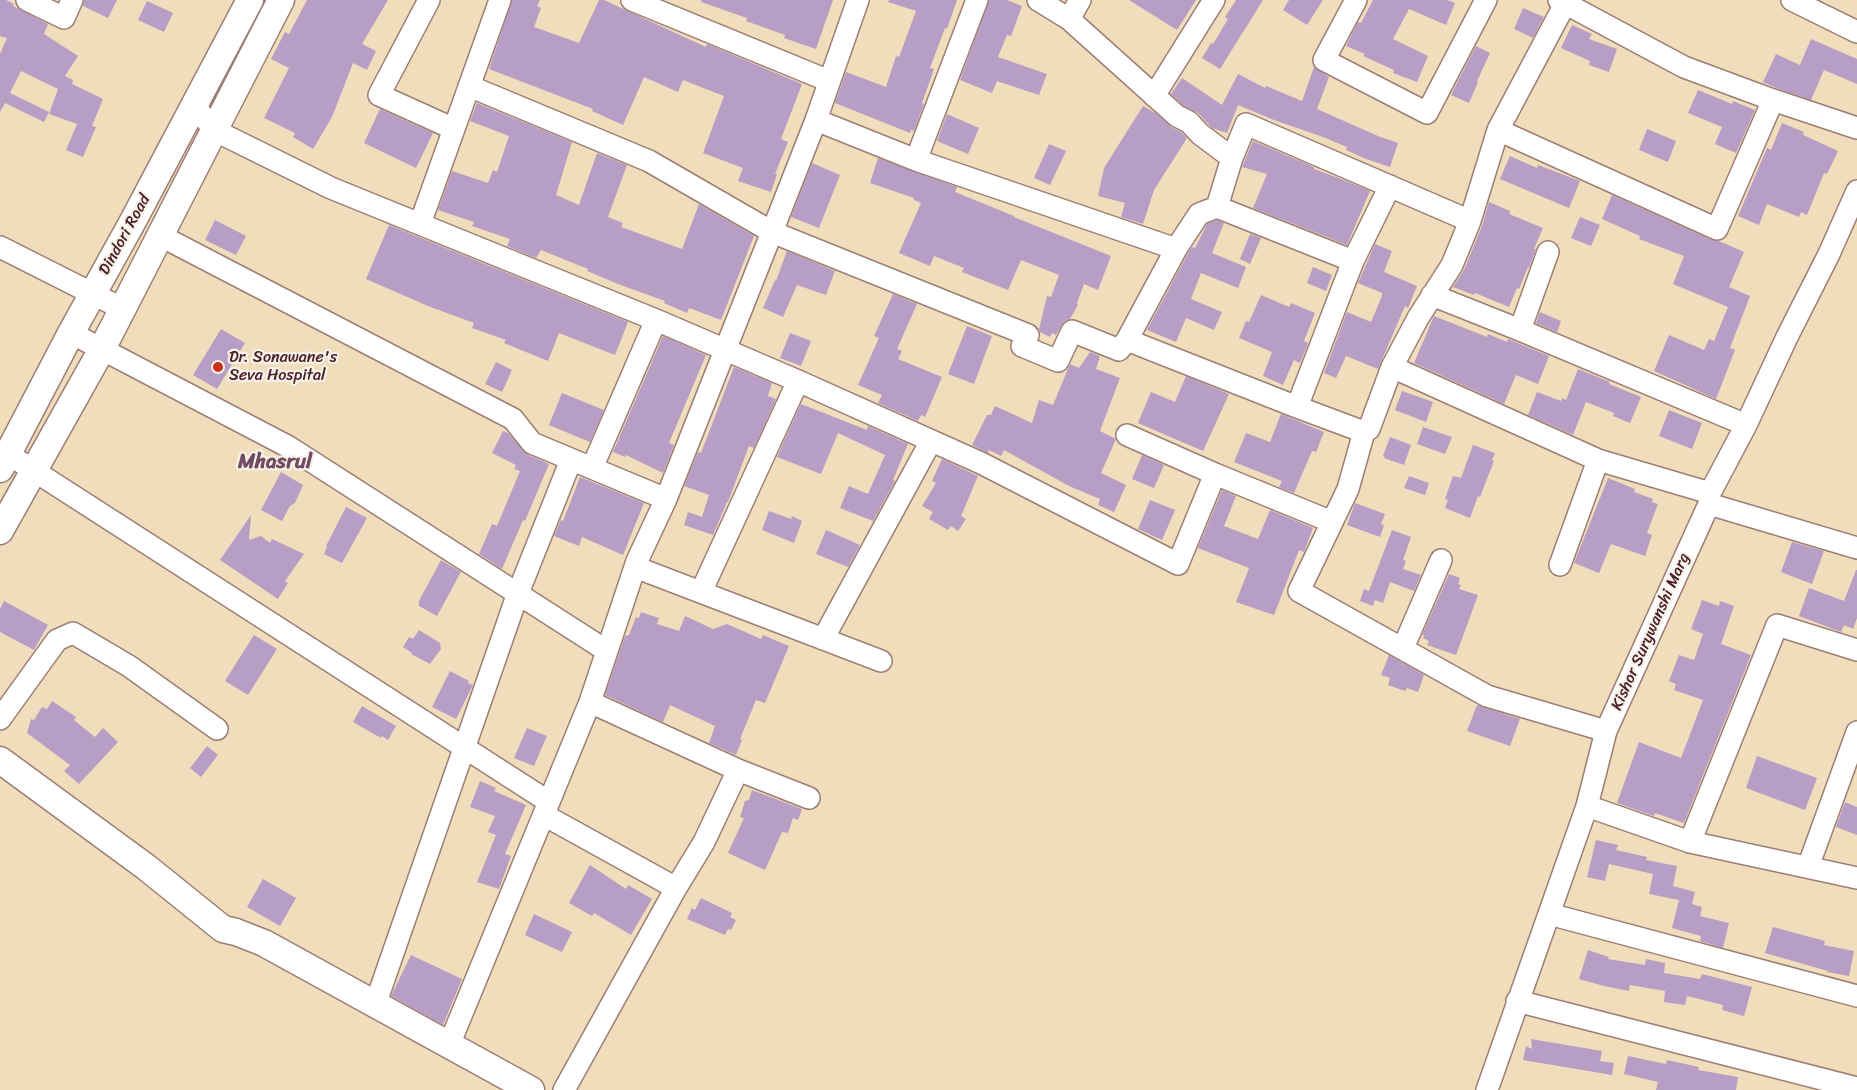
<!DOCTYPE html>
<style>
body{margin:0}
canvas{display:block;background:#f0ddbc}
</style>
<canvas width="1857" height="1090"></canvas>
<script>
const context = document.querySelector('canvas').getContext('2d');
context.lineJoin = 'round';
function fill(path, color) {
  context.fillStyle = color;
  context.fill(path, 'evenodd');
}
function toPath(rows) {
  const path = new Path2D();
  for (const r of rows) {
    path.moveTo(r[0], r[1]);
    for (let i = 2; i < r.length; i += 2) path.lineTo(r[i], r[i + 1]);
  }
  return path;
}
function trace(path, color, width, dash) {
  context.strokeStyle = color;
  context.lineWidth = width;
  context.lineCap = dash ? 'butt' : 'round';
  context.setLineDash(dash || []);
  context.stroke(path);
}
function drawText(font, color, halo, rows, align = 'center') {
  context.font = font + ' Sriracha,sans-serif';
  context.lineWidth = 4.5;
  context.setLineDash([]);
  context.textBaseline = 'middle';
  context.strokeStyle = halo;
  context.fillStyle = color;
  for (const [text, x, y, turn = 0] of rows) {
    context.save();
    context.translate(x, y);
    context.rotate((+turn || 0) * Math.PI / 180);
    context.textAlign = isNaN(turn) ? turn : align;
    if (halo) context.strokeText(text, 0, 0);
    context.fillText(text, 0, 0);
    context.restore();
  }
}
const building = toPath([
 [0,0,6,0,14,4,13,6,48,24,44,34,78,56,65,76,73,80,72,84,103,99,92,126,96,127,83,157,66,150,77,124,49,114,58,89,21,71,10,93,49,112,44,122,5,103,0,112,0,54,7,38,0,36],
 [84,0,117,0,108,18,83,6],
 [307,0,388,0,362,44,376,51,367,70,353,63,332,117,313,149,293,137,295,133,264,118,289,68,271,59,285,32,289,34],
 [512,0,540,0,537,6,541,8,534,27,579,43,599,0,604,0,706,47,707,44,802,84,781,139,788,142,775,174,777,174,771,192,738,181,743,168,703,153,724,96,683,80,678,92,644,77,623,125,592,111,593,109,489,69],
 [701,0,833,0,816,49,784,38,785,35,746,21,747,18,701,2],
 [889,0,957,0,947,29,945,28,930,68,934,69,922,103,924,104,914,131,911,130,910,133,835,103,846,72,886,87,896,56,899,57,916,11,888,2],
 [989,0,1007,0,1022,6,1011,36,1007,35,998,57,1047,74,1039,95,997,81,992,93,960,80],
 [1129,0,1196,0,1177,30],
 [1236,0,1263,0,1220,69,1202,58,1211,43,1213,44,1228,19,1225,17],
 [1289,0,1323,0,1307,25,1283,10],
 [1373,0,1447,0,1455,3,1446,25,1409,9,1393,39,1428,56,1417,82,1393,73,1394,70,1363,56,1365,54,1346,46,1358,22,1361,23],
 [147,1,173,13,164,32,138,20],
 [1523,8,1544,17,1533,38,1514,29],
 [1572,25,1592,34,1589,39,1617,49,1609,72,1589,65,1590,61,1561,48],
 [1811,39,1857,59,1857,84,1824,70,1811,100,1779,89,1763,82,1776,54,1800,65],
 [1476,46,1490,53,1477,81,1478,82,1469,103,1451,95],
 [1314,67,1329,77,1317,109,1378,136,1398,143,1390,167,1366,159,1346,150,1347,147,1323,137,1274,120,1238,105,1227,133,1212,128,1198,113,1184,106,1171,94,1182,78,1222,105,1238,74,1265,88,1266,86,1302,101],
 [1698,90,1732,104,1733,101,1755,110,1736,153,1715,144,1722,127,1688,113],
 [477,103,572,142,556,195,579,205,597,153,627,165,608,217,623,223,621,227,682,249,699,204,754,236,721,320,689,308,687,313,664,303,665,301,618,284,587,271,588,269,541,250,536,258,507,246,510,239,472,226,474,222,438,210,452,171,488,183,493,170,497,172,509,136,470,121],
 [1143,106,1157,114,1171,127,1181,132,1187,138,1154,190,1143,224,1121,217,1125,203,1098,196,1104,168],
 [380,109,433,133,416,168,364,143],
 [947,114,979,128,968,154,937,141],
 [1782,123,1804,132,1803,135,1838,151,1827,174,1824,173,1807,215,1801,212,1799,217,1767,204,1759,225,1738,216,1767,148,1771,150],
 [1647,129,1676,141,1668,162,1639,150],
 [1253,141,1314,167,1314,169,1336,177,1370,191,1347,245,1253,208,1267,174,1242,167],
 [1049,144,1066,151,1050,185,1034,178],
 [1510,156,1537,168,1538,165,1580,181,1569,208,1500,179],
 [878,158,957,187,955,192,1014,216,1014,217,1111,256,1098,290,1084,284,1077,303,1078,305,1070,319,1064,321,1056,335,1052,333,1050,337,1040,332,1039,329,1047,296,1051,297,1059,275,1021,260,1008,290,962,272,964,268,934,256,930,266,899,253,921,203,914,200,914,198,870,183],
 [812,163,840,175,819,228,791,217],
 [1612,195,1712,240,1719,241,1744,252,1729,287,1750,296,1730,348,1735,350,1716,399,1654,371,1669,335,1704,350,1709,339,1714,341,1728,307,1673,284,1684,256,1639,239,1640,236,1602,219],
 [1489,202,1510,211,1509,214,1543,228,1534,249,1536,249,1529,268,1528,267,1519,289,1517,288,1509,307,1475,293,1474,295,1453,287,1464,270,1482,226],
 [1580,217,1600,225,1591,246,1571,238],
 [215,220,246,236,236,255,205,240],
 [1217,220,1224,223,1212,253,1246,267,1238,288,1201,273,1191,299,1222,312,1214,330,1186,318,1176,342,1147,330,1187,255,1192,247,1195,248,1207,224],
 [389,225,628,322,615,355,559,333,548,361,504,343,506,340,472,328,474,323,428,306,366,279],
 [1250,234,1261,238,1250,264,1240,259],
 [1375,244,1392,251,1384,272,1417,286,1408,308,1405,306,1378,369,1346,356,1336,378,1324,373,1347,312,1371,322,1382,296,1382,293,1358,283],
 [787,251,835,271,826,295,797,285,783,317,763,308,775,280,776,281],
 [1313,267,1332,275,1326,291,1307,283],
 [893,294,917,304,897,349,902,351,898,359,942,377,925,417,921,415,918,421,878,403,882,395,858,385,879,338,874,336],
 [1261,295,1289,307,1291,303,1315,313,1304,341,1308,343,1300,363,1294,360,1283,385,1263,376,1272,352,1239,338,1246,321,1249,322],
 [1540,312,1561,321,1557,332,1536,323],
 [1434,316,1487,337,1488,334,1507,342,1508,339,1549,356,1538,384,1516,375,1504,404,1414,363],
 [967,326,992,336,974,384,948,374],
 [221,329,245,343,217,389,193,375],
 [790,333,811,341,801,366,780,358],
 [663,336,706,355,669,443,674,445,663,473,626,455,625,457,613,452],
 [1090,352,1100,356,1096,369,1120,378,1100,431,1116,439,1101,473,1126,485,1114,512,1098,505,1100,499,1069,486,1004,450,1001,456,989,450,988,453,972,445,987,415,991,415,995,406,1032,423,1039,400,1053,405,1070,364,1079,368],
 [496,362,512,370,502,392,485,384],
 [734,367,772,383,768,396,776,399,754,448,749,446,728,502,727,502,713,535,684,525,688,512,702,517,709,495,684,486,698,452,701,453],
 [1578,369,1610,382,1609,384,1641,397,1630,423,1613,416,1614,413,1586,402,1573,435,1528,415,1537,392,1561,401,1562,398,1566,400],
 [1186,376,1229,394,1203,451,1138,423,1151,392,1175,402],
 [1402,391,1433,402,1426,422,1395,410],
 [562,393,604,410,590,442,549,425],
 [801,404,867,430,868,426,908,444,893,480,895,481,873,521,840,508,849,486,868,494,885,455,838,433,821,474,777,457],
 [1669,410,1702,423,1692,449,1659,436],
 [1281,414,1324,432,1316,452,1312,451,1294,493,1279,487,1282,481,1234,462,1246,433,1270,442],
 [1423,427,1452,437,1445,454,1417,444],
 [503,431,508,433,527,454,549,464,525,521,523,520,502,569,479,554,492,524,497,526,520,471,514,469,516,465,492,453],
 [1390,437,1411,445,1404,465,1384,458,1385,457,1383,456],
 [1473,445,1495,453,1492,460,1494,461,1480,497,1478,496,1470,518,1445,508,1448,500,1445,499,1453,476,1461,478],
 [1142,455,1164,465,1154,488,1132,479],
 [942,459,978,476,961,516,966,519,958,531,951,526,948,530,929,519,933,512,922,506,936,483,932,481],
 [281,472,303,485,295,503,290,506,282,521,261,510],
 [1409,476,1429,483,1425,495,1404,488],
 [580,477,644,503,623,555,582,537,579,546,554,536,561,520,563,521],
 [1608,478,1635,489,1634,492,1653,499,1652,502,1658,504,1647,533,1652,535,1645,556,1611,544,1599,573,1574,563],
 [1222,490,1236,496,1224,526,1258,539,1270,510,1313,528,1304,552,1299,550,1274,615,1236,602,1249,568,1198,548],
 [1150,500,1175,510,1162,540,1138,529],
 [1355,503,1385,514,1381,524,1384,525,1380,537,1347,525],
 [346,507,367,518,342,563,324,554,327,547,326,546],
 [769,511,791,519,792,516,802,521,794,543,762,530],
 [251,515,249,540,261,536,270,543,272,539,304,554,285,581,288,583,278,599,220,560],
 [826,530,860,545,848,567,816,554],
 [1392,530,1411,537,1403,560,1406,561,1403,569,1421,575,1414,591,1390,582,1383,603,1375,600,1373,606,1360,601,1364,589,1369,591],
 [1792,542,1824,551,1812,584,1781,572],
 [441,560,461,572,437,616,419,606,419,601],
 [1856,570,1857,570,1857,618,1853,629,1844,625,1841,632,1799,616,1809,588,1844,601],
 [1449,574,1460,578,1458,584,1461,585,1459,589,1478,595,1456,655,1427,645,1429,641,1423,638,1424,635,1422,635],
 [1702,600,1719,606,1720,601,1734,606,1721,644,1751,655,1684,823,1655,813,1654,816,1617,803,1639,742,1681,758,1703,700,1674,690,1676,684,1669,681,1679,655,1694,660,1703,634,1691,629],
 [4,601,48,625,34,650,0,632,0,609],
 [641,612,659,618,657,624,679,631,685,616,713,629,727,624,761,639,763,635,789,646,765,703,756,700,740,739,742,740,736,755,709,743,715,726,670,705,663,722,605,695,625,636,629,635,636,617,639,618],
 [419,630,440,643,441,649,430,664,411,654,412,653,403,647,409,637,413,639],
 [254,635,277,649,248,695,225,681],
 [1389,655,1424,675,1418,692,1407,688,1405,691,1388,685,1390,678,1381,675],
 [450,671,469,681,468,683,473,685,456,719,432,707],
 [52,701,76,717,74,720,95,737,103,728,118,742,79,784,64,771,70,765,27,733,31,719,34,720,42,707,47,709],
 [1477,705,1520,719,1510,746,1467,731],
 [362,706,396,726,388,740,382,736,381,738,353,722],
 [527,728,547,736,534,766,514,758],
 [207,746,218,755,201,777,190,768],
 [1757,756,1817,778,1805,810,1746,788],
 [480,781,496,788,494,791,526,805,505,854,511,856,499,889,477,882,496,835,488,832,495,816,470,807],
 [752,790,802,809,798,820,793,818,788,833,782,832,765,870,728,853,744,818,740,817,745,801,749,800],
 [1845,802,1857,807,1857,835,1836,827],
 [1596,840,1618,845,1616,850,1647,857,1646,860,1677,866,1673,886,1695,892,1692,904,1702,907,1700,916,1729,923,1723,948,1700,941,1701,936,1672,928,1679,900,1649,894,1653,874,1609,864,1605,881,1587,877],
 [590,865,626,889,628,885,652,899,631,935,594,913,592,916,569,903],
 [263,879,296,898,280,926,247,907],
 [701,898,732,913,730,917,736,920,731,930,728,929,725,935,687,919,692,908,695,910],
 [534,914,572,932,562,952,525,935],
 [1773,927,1825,941,1824,945,1854,951,1849,976,1827,972,1828,971,1765,953],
 [1588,950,1609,957,1608,959,1645,965,1646,959,1665,963,1664,973,1700,979,1702,974,1752,987,1744,1016,1722,1010,1723,1005,1687,996,1685,1005,1664,1002,1665,991,1630,985,1629,991,1604,986,1579,979],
 [411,955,462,979,443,1025,391,996],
 [1531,1039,1602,1051,1600,1061,1614,1063,1612,1075,1523,1060,1526,1046,1532,1049],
 [1628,1056,1666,1064,1667,1060,1699,1067,1698,1070,1738,1077,1736,1090,1656,1090,1658,1082,1624,1074]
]);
const minor = toPath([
 [27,0,64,18,72,0],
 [429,0,379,95,454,129],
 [632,0,829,81],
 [1038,0,1069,19,1177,116,1189,122,1200,134,1232,158,1217,207,1199,214,1176,249,1127,340],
 [1356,0,1324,60,1427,113,1486,0],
 [1559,0,1684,67,1773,100,1857,128],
 [1792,0,1857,32],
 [1566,2,1498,130,1717,229,1773,100],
 [1069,19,1080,0],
 [469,86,649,161,772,232,1028,335,1022,346,1058,361,1072,331,1119,350,1127,340,1297,407,1364,432],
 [1154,96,1214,0],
 [194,105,214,130,331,188,656,320,798,381,981,463,1178,564,1215,474],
 [816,120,916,160,1176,249],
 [1498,130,1470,221,1452,265,1418,318,1392,367,1369,429,1364,432,1348,489,1299,591,1487,696,1606,731],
 [1232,158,1246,124,1470,221],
 [916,160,977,0],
 [1217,207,1353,261,1390,186],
 [420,224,500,0],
 [161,236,513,419,532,443,666,499],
 [0,247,123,309],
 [1432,295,1520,330,1746,425],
 [1520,330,1548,252],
 [71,333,289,447,607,651],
 [1392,367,1598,460,1710,493],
 [1297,407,1353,261],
 [1127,435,1215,474,1332,522],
 [8,454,549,802],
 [592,468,656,320],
 [1709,504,1857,548],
 [1560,565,1598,460],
 [635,567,881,661],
 [701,592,798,381],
 [823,639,931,441],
 [1403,648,1441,560],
 [590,702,738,770,809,798],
 [0,719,57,640,73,633,129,666,217,729],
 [1587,806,1690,842,1857,878],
 [544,815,676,888],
 [1690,842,1777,625,1857,650],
 [1808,867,1857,732],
 [1549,914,1857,996],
 [1517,1001,1857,1088],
 [375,1005,518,593,571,460],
 [449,1045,590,702,637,561,666,499,772,232,816,120,858,0],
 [564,1090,676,888,704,842,738,770],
 [1487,1090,1587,806,1606,731,1709,504,1710,493,1746,425,1787,337,1829,254,1857,191]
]);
const major = toPath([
 [0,469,71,333,133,221,250,0],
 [0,531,102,349,281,0],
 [0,760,146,867,223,929,236,932,264,943,531,1090]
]);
const markers = [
 [218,367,6,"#c8321e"]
];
const streetNames = [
 ["Dindori Road",125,235,-61],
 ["Kishor Surywanshi Marg",1651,632,-66]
];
const poiNames = [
 ["Dr. Sonawane's",229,358],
 ["Seva Hospital",229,376]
];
const districtNames = [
 ["Mhasrul",275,463]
];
fill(building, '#b79ec5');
trace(minor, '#9d7e74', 24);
trace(major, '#9d7e74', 29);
trace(minor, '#fff', 21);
trace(major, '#fff', 26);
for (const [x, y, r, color] of markers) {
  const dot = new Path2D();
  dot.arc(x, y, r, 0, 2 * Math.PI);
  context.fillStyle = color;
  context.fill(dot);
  trace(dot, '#f7f3e8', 2);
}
drawText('16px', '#4a1f2b', '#f7f3e8', streetNames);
drawText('16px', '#4a1f2b', '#f7f3e8', poiNames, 'left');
drawText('bold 21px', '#704b61', '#f7f3e8', districtNames);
</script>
